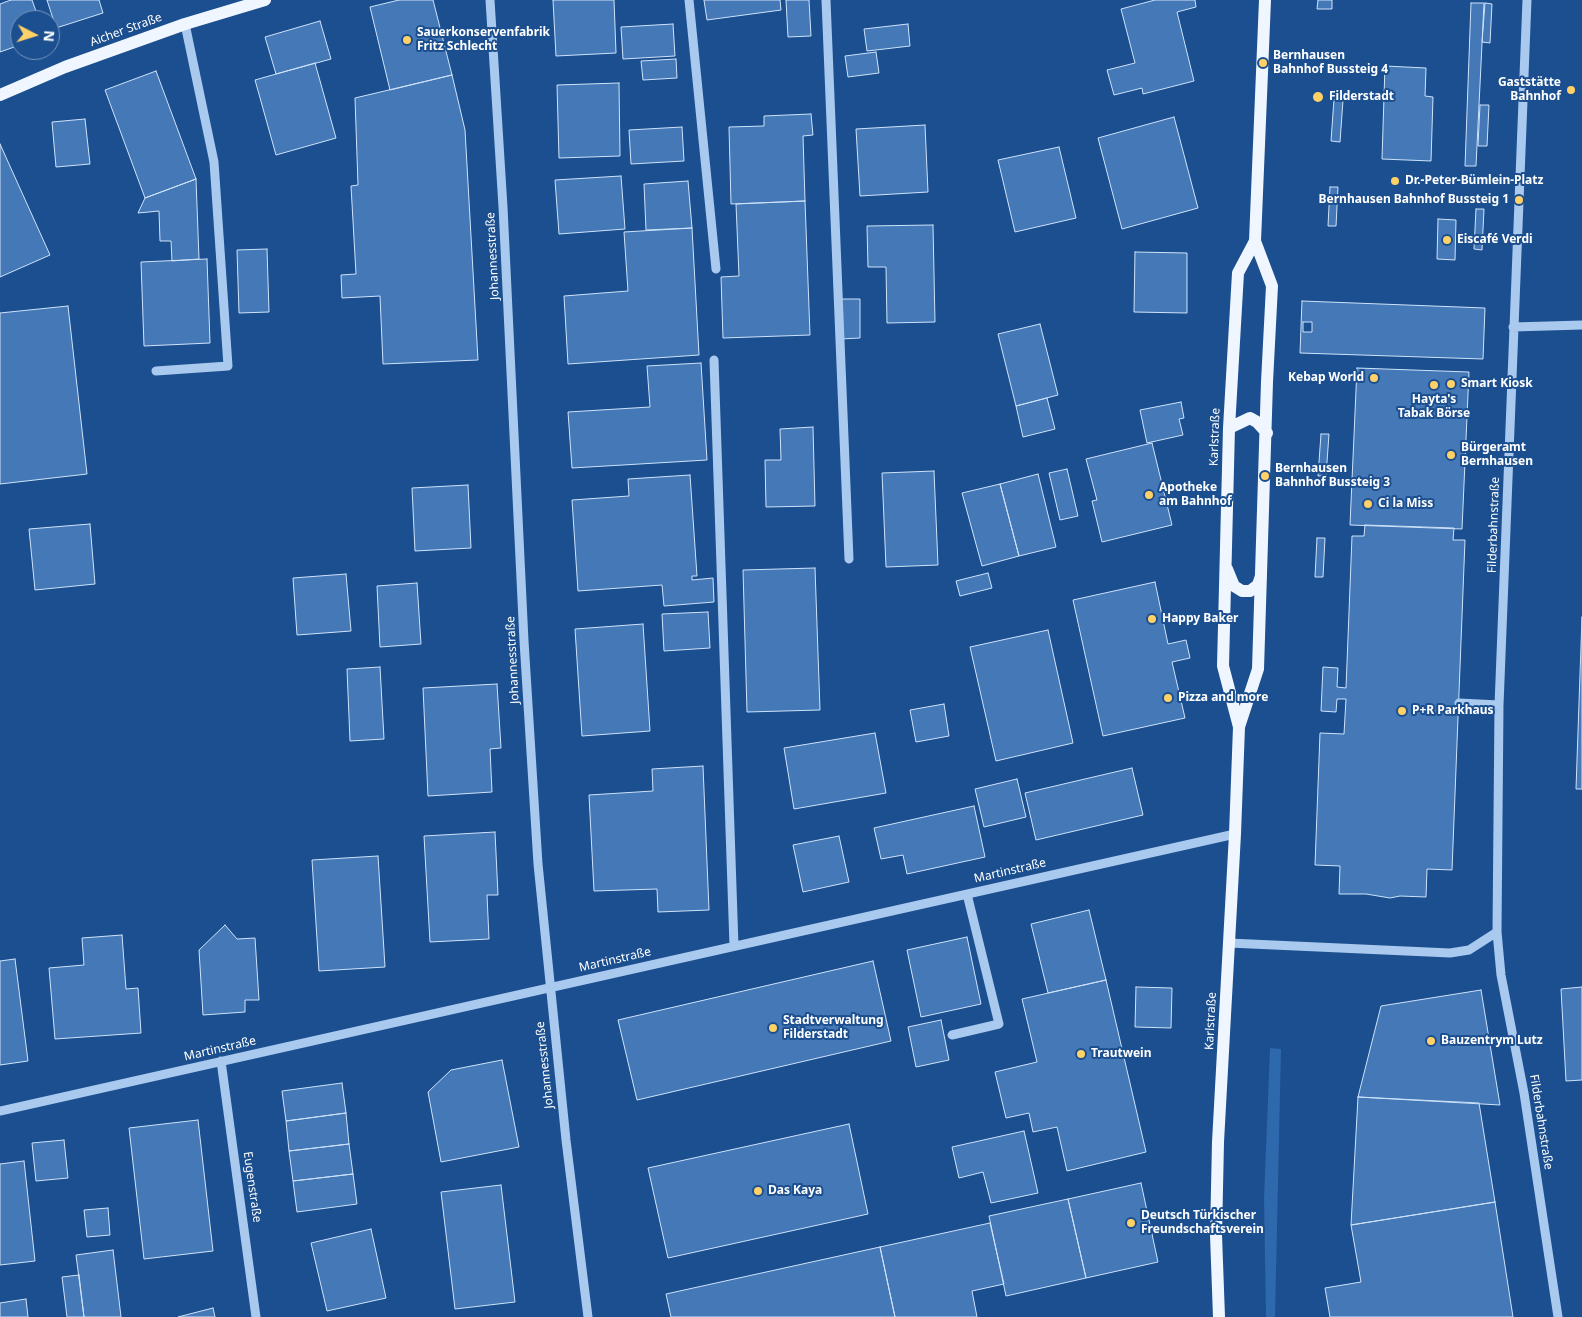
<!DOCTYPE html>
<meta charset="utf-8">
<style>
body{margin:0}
#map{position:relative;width:1582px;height:1317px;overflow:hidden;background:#1b4f8f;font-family:"Noto Sans",sans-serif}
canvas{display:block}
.north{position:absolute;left:10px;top:10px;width:50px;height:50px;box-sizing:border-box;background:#1b4f8f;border:1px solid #7695bc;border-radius:50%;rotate:95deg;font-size:14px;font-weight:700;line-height:20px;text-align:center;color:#fff}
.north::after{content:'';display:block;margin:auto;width:18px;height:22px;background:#ffd166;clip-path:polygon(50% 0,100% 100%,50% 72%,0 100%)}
</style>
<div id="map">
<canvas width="1582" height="1317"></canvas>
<div class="north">N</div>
</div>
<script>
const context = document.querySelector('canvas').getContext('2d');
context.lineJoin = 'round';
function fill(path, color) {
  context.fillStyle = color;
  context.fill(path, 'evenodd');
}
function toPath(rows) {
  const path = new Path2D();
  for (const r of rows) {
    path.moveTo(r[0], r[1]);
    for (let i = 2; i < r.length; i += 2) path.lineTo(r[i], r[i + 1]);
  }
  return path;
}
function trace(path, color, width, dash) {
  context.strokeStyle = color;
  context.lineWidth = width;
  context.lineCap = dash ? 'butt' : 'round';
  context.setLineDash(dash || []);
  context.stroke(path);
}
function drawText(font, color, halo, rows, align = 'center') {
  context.font = font + ' "Noto Sans",sans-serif';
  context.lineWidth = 4;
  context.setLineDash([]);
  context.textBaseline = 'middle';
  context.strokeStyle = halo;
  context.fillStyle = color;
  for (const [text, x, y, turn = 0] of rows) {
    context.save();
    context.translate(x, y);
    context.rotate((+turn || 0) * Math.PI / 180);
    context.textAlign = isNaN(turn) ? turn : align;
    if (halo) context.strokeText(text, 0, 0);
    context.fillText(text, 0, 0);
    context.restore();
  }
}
const green = toPath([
 [1270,1048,1281,1049,1275,1317,1266,1317,1264,1199]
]);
const building = toPath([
 [11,0,32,0,39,20,20,20,20,45,0,52,0,4,11,0],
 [47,0,99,0,103,13,56,28,47,0],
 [399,0,433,0,452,75,390,90,370,7,399,0],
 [553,0,614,0,616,53,556,56,553,0],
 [704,0,780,0,781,10,707,20,704,0],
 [786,0,809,0,811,36,788,37,786,0],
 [1195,0,1196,7,1177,12,1194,81,1143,94,1142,88,1114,95,1107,70,1135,63,1121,9,1155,0,1195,0],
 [1318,0,1332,0,1332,9,1317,9,1318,0],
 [1471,3,1484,3,1476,166,1465,166,1471,3],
 [1485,3,1492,4,1490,43,1482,42,1485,3],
 [320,21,331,59,276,74,265,37,320,21],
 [673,24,675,56,623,59,621,27,673,24],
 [908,24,910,46,867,51,864,29,908,24],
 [876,52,879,73,848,77,845,56,876,52],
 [676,59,677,78,643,80,641,61,676,59],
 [315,63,336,138,276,155,255,80,315,63],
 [1385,66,1426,68,1425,96,1433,97,1431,161,1382,159,1385,66],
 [156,71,196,179,145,198,105,90,156,71],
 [452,75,465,130,478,360,383,364,380,296,342,298,341,275,356,274,351,186,358,185,355,98,452,75],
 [619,83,620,156,559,158,557,85,619,83],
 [1334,99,1343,100,1340,142,1331,141,1334,99],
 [1480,105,1489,105,1487,146,1478,146,1480,105],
 [811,114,813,135,803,136,805,201,731,204,729,127,764,126,764,116,811,114],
 [1174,117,1198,208,1122,229,1098,138,1174,117],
 [85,119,90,164,56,167,52,122,85,119],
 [925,125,928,192,860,196,856,129,925,125],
 [682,127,684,161,631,164,629,130,682,127],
 [0,144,50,255,0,277,0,144],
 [1059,147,1076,218,1015,232,998,160,1059,147],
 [621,176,625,229,559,234,555,180,621,176],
 [196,179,199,259,172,261,171,241,160,241,159,211,138,213,145,198,196,179],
 [688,181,692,228,646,230,644,184,688,181],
 [1330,187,1338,187,1336,226,1328,226,1330,187],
 [805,201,810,335,723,338,721,277,739,276,736,204,805,201],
 [1476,209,1484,209,1482,250,1474,249,1476,209],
 [1438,219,1456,220,1455,260,1437,259,1438,219],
 [933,225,935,322,887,323,886,267,868,267,867,226,933,225],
 [692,228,699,355,568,364,564,296,628,291,624,232,692,228],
 [267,249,269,312,239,313,237,250,267,249],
 [1135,252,1187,253,1187,313,1134,312,1135,252],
 [207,259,210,343,144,346,141,262,207,259],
 [840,299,860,299,860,338,840,339,840,299],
 [1302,301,1485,308,1483,359,1300,353,1302,301],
 [68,306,87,474,0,484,0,313,68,306],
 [1303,322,1312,322,1312,332,1303,332,1303,322],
 [1040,324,1058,395,1016,406,998,334,1040,324],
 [701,363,707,460,572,468,568,412,650,407,647,366,701,363],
 [1357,368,1469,372,1462,529,1350,525,1357,368],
 [1047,398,1055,429,1023,437,1016,406,1047,398],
 [1181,402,1184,418,1179,419,1183,435,1147,443,1140,410,1181,402],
 [813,427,815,506,766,507,765,460,781,460,780,429,813,427],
 [1321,434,1329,434,1326,476,1318,476,1321,434],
 [1152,443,1172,525,1102,542,1092,501,1097,500,1086,459,1152,443],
 [1067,469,1078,516,1060,520,1049,473,1067,469],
 [934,471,938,565,886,567,882,473,934,471],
 [1038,474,1056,547,1019,556,1000,484,1038,474],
 [690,475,697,576,692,576,692,580,713,578,714,602,664,606,662,585,578,591,572,500,629,496,628,479,690,475],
 [1000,484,1019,556,982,566,962,493,1000,484],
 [468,485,471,548,415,551,412,488,468,485],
 [90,524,95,584,35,590,29,529,90,524],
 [1365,525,1454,528,1453,540,1465,540,1452,870,1427,869,1426,897,1400,896,1390,898,1366,894,1339,894,1340,866,1315,865,1320,733,1344,734,1346,699,1337,699,1336,712,1321,711,1323,667,1338,668,1337,687,1346,688,1352,536,1364,536,1365,525],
 [1317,538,1325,538,1323,577,1315,577,1317,538],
 [815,568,820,710,747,712,743,570,815,568],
 [988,573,992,588,960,596,956,581,988,573],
 [346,574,351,631,297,635,293,578,346,574],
 [1155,582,1168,644,1186,640,1190,658,1172,662,1185,718,1103,736,1073,600,1155,582],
 [417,583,421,644,380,647,377,586,417,583],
 [708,612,710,648,664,651,662,614,708,612],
 [1582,617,1582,789,1576,789,1582,617],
 [643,624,650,731,582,736,575,629,643,624],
 [1048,630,1073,743,996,761,970,647,1048,630],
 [380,667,384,739,350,741,347,669,380,667],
 [497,684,501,748,490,749,492,792,428,796,423,688,497,684],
 [944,704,949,736,916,742,910,710,944,704],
 [875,733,886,793,794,809,784,748,875,733],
 [703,766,709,910,658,912,657,889,594,891,589,795,653,791,652,769,703,766],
 [1132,768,1143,815,1036,840,1025,793,1132,768],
 [1017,779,1026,817,984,827,975,789,1017,779],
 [974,806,985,857,907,874,903,855,881,859,874,828,974,806],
 [495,832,498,895,487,895,489,939,430,942,424,836,495,832],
 [839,836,849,882,803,892,793,845,839,836],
 [378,856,385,967,319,971,312,860,378,856],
 [1089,910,1106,980,1048,993,1031,924,1089,910],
 [225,925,237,939,255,938,259,1000,245,1000,245,1012,203,1015,199,950,225,925],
 [122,935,126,989,138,988,141,1033,55,1039,49,968,84,965,82,938,122,935],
 [967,937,981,1004,921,1017,907,950,967,937],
 [15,959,28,1061,0,1065,0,961,15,959],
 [873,961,891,1041,637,1100,618,1020,873,961],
 [1106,980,1146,1152,1067,1171,1057,1127,1033,1132,1029,1113,1006,1118,995,1072,1037,1062,1022,999,1106,980],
 [1136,987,1172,988,1171,1028,1135,1027,1136,987],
 [1582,987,1582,1080,1566,1081,1561,989,1582,987],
 [1481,990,1500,1105,1358,1097,1381,1006,1481,990],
 [941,1020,949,1060,916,1067,908,1027,941,1020],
 [502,1060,519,1147,441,1162,428,1092,451,1070,502,1060],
 [342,1083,346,1113,286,1121,282,1091,342,1083],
 [1358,1097,1479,1103,1495,1202,1351,1225,1358,1097],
 [346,1113,349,1144,289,1151,286,1121,346,1113],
 [198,1120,213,1251,144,1259,129,1128,198,1120],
 [849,1124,868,1214,668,1258,648,1168,849,1124],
 [1024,1131,1038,1193,991,1203,983,1172,959,1178,952,1147,1024,1131],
 [64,1140,68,1178,36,1181,32,1143,64,1140],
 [349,1144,353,1174,293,1181,289,1151,349,1144],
 [24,1161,35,1261,0,1265,0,1164,24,1161],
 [353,1174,357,1204,297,1212,293,1181,353,1174],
 [1141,1183,1158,1262,1086,1278,1068,1199,1141,1183],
 [501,1185,515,1302,455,1309,441,1192,501,1185],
 [1068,1199,1086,1278,1006,1296,989,1216,1068,1199],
 [1495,1202,1513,1317,1330,1317,1325,1288,1361,1282,1351,1225,1495,1202],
 [108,1208,110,1235,87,1237,84,1210,108,1208],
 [990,1223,1004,1284,972,1291,977,1317,895,1317,880,1247,990,1223],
 [371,1229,386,1298,327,1311,311,1243,371,1229],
 [880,1247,895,1317,671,1317,666,1294,880,1247],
 [113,1250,121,1317,84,1317,76,1255,113,1250],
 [79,1275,84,1317,67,1317,62,1277,79,1275],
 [26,1299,28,1317,0,1317,0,1303,26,1299],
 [213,1308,215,1317,178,1317,213,1308]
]);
const minor = toPath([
 [490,0,503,207,524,641,538,864,566,1140,588,1317],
 [689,0,716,269],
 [826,0,849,559],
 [1527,0,1499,705,1497,932,1501,975,1524,1093,1558,1317],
 [1513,327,1582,325],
 [714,360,734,946],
 [156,371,228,366,214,162,185,24],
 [1459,703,1499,705],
 [1229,943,1450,953,1469,950,1497,932],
 [952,1035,999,1024,967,894],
 [221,1061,256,1317],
 [0,1111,1235,834]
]);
const major = toPath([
 [0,95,65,67,185,24,265,0],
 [1229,428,1250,418,1257,422,1267,433],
 [1227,569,1234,586,1242,591,1250,591,1258,585,1261,576],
 [1239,727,1223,666,1229,428,1238,273,1255,241],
 [1219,1317,1216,1235,1218,1142,1235,834,1239,727,1258,669,1267,382,1272,286,1255,241,1265,0]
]);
const markers = [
 [407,40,5,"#ffd166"],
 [1263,63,5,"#ffd166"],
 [1571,90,5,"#ffd166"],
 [1318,97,6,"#ffd166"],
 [1395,181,5,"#ffd166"],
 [1519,200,5,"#ffd166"],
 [1447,240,5,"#ffd166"],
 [1374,378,5,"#ffd166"],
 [1451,384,5,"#ffd166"],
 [1434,385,5,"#ffd166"],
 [1451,455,5,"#ffd166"],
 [1265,476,5,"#ffd166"],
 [1149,495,5,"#ffd166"],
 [1368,504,5,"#ffd166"],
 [1152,619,5,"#ffd166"],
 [1168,698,5,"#ffd166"],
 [1402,711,5,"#ffd166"],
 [773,1028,5,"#ffd166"],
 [1431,1041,5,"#ffd166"],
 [1081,1054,5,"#ffd166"],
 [758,1191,5,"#ffd166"],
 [1131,1223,5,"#ffd166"]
];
const streetNames = [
 ["Aicher Straße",126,30,-20],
 ["Johannesstraße",493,256,-93],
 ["Karlstraße",1215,437,-88],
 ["Filderbahnstraße",1494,525,-88],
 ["Johannesstraße",513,660,-93],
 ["Martinstraße",1010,871,-13],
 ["Martinstraße",615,960,-13],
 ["Karlstraße",1211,1021,-87],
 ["Martinstraße",220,1049,-13],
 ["Johannesstraße",545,1065,-96],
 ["Filderbahnstraße",1541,1122,81],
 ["Eugenstraße",252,1187,82]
];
const poiNames = [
 ["Sauerkonservenfabrik",417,33],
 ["Fritz Schlecht",417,47],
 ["Bernhausen",1273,56],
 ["Bahnhof Bussteig 4",1273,70],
 ["Gaststätte",1561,83,"right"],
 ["Bahnhof",1561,97,"right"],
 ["Filderstadt",1329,97],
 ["Dr.-Peter-Bümlein-Platz",1405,181],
 ["Bernhausen Bahnhof Bussteig 1",1509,200,"right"],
 ["Eiscafé Verdi",1457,240],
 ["Kebap World",1364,378,"right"],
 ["Smart Kiosk",1461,384],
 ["Hayta's",1434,400,"center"],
 ["Tabak Börse",1434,414,"center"],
 ["Bürgeramt",1461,448],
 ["Bernhausen",1461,462],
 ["Bernhausen",1275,469],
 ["Bahnhof Bussteig 3",1275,483],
 ["Apotheke",1159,488],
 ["am Bahnhof",1159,502],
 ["Ci la Miss",1378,504],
 ["Happy Baker",1162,619],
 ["Pizza and more",1178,698],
 ["P+R Parkhaus",1412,711],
 ["Stadtverwaltung",783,1021],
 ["Filderstadt",783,1035],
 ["Bauzentrym Lutz",1441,1041],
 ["Trautwein",1091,1054],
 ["Das Kaya",768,1191],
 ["Deutsch Türkischer",1141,1216],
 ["Freundschaftsverein",1141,1230]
];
fill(green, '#2e69ad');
fill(building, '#4478b7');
trace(building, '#cfe3fa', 1);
trace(minor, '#a9c9ee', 9);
trace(major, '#f0f6ff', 12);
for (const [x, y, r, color] of markers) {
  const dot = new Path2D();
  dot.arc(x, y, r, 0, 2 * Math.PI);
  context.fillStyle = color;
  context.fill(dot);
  trace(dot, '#1b4f8f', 2);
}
drawText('12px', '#fff', '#1b4f8f', streetNames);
drawText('bold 12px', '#fff', '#1b4f8f', poiNames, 'left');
</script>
